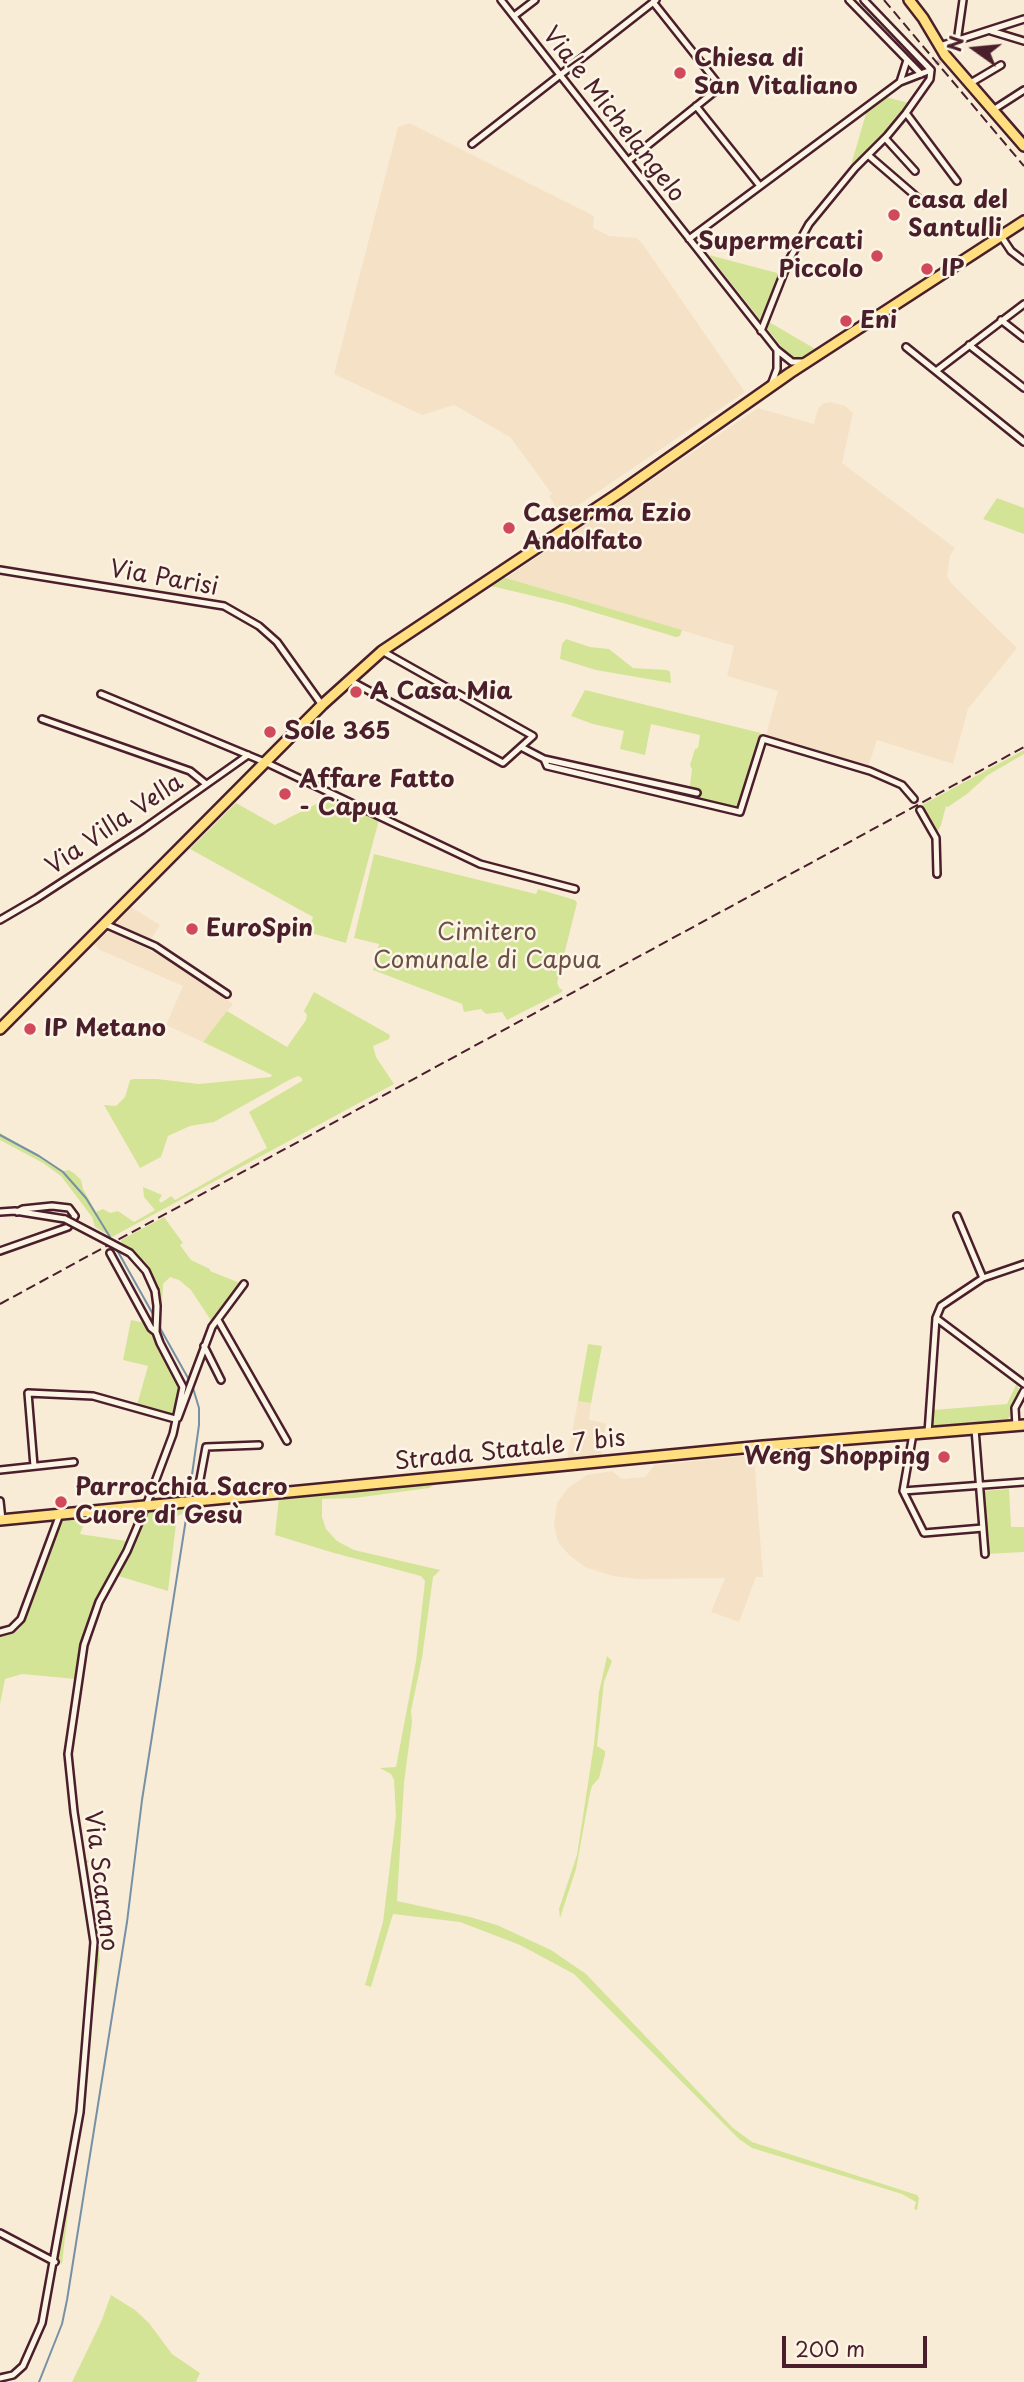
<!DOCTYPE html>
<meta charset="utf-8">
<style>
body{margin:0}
#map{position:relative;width:1024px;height:2382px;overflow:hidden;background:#f9ecd7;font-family:"Playpen Sans",sans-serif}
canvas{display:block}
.north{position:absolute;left:940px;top:14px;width:70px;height:70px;-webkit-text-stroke:5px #fcf5e5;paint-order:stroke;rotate:285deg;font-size:19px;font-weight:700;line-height:28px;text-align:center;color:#4a1f2b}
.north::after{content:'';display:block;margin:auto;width:24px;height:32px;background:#4a1f2b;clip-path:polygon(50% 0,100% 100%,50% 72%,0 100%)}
.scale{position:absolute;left:782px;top:2336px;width:145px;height:32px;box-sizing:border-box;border:4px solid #4a1f2b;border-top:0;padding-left:9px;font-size:21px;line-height:24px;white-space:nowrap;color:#4a1f2b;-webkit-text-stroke:5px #fcf5e5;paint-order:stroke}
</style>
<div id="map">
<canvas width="1024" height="2382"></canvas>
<div class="north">N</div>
<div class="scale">200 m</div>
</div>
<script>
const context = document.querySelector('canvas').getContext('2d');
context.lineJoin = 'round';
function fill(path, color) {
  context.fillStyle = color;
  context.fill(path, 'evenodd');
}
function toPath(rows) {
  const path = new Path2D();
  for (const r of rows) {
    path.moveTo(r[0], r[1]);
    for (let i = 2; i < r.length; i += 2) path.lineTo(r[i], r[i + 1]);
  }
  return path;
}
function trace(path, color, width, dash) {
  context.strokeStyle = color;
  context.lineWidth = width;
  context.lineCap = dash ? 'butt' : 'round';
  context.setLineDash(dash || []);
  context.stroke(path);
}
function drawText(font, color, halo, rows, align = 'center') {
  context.font = font + ' "Playpen Sans",sans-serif';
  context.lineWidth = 5;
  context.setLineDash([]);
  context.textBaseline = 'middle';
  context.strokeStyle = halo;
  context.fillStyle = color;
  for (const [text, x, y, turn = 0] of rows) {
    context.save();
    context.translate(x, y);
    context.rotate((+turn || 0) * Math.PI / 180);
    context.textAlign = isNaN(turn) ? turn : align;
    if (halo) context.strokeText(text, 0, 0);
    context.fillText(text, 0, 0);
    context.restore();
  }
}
const built = toPath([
 [409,123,594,216,593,228,609,236,636,238,642,243,745,392,552,523,551,517,557,509,549,496,552,494,510,437,454,405,422,415,334,374,398,127],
 [831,402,845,406,853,413,842,463,955,548,950,556,947,576,951,583,1017,648,968,709,953,764,877,740,868,767,766,735,778,691,727,676,734,646,506,578,758,408,814,424,818,409,824,403],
 [131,907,160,925,150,941,114,924],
 [110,930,180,966,233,1004,203,1042,166,1025,183,986,100,950,94,944],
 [578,1401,591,1403,589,1420,606,1423,601,1456,567,1459],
 [754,1455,763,1577,756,1577,739,1622,711,1612,725,1578,637,1579,613,1576,585,1567,569,1555,558,1542,554,1526,557,1503,568,1488,587,1475,612,1471,622,1479,645,1477,655,1465]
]);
const green = toPath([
 [885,97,909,103,884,137,849,172,867,110],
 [709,255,781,274,764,319,817,350,803,357,791,357,788,355],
 [997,498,1024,508,1024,534,983,519],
 [503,578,506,578,682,630,680,636,676,637,563,603,491,586],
 [566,639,590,647,609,649,633,668,667,670,670,672,671,683,596,670,560,659,562,644],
 [585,690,761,733,740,804,735,809,697,799,692,791,690,785,692,769,690,765,695,749,698,748,700,735,651,724,645,755,620,749,624,731,593,724,571,716],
 [1024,750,1024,754,988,775,967,794,948,807,946,806,941,825,936,835,920,806],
 [324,794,379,820,346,943,308,932,313,917,190,849,236,803,275,825,320,802],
 [374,854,536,894,538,889,575,900,577,903,557,983,560,989,562,989,562,992,507,1020,502,1012,486,1014,481,1009,464,1012,462,1004,373,970,379,944,354,938],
 [314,992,390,1035,389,1039,373,1046,376,1057,394,1084,112,1237,95,1227,92,1217,61,1176,43,1163,0,1140,0,1133,64,1171,69,1170,75,1174,81,1180,83,1189,96,1212,103,1209,110,1213,118,1211,134,1222,155,1210,144,1197,143,1187,162,1195,159,1200,161,1203,171,1196,175,1200,267,1148,249,1112,302,1081,302,1078,298,1076,289,1080,214,1122,190,1126,168,1136,161,1157,140,1168,104,1105,116,1106,125,1097,130,1080,133,1079,157,1079,199,1084,271,1077,272,1075,203,1042,227,1011,287,1047,306,1020,307,1015,304,1011],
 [164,1217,183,1243,180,1245,191,1260,210,1269,210,1271,240,1283,225,1310,212,1322,191,1290,179,1280,170,1277,163,1284,161,1324,158,1294,153,1278,142,1261,122,1243,121,1240],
 [131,1320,145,1323,180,1385,172,1415,137,1405,148,1366,123,1360],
 [588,1344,602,1346,591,1403,578,1401],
 [1017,1383,1019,1391,1013,1401,1010,1416,1007,1421,938,1428,932,1424,933,1410,1007,1404],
 [430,1481,438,1483,429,1488,355,1498,322,1499,322,1517,326,1529,337,1541,354,1550,440,1570,433,1577,422,1658,411,1711,412,1722,404,1783,397,1901,470,1917,497,1925,551,1950,586,1974,733,2128,752,2142,917,2195,919,2198,917,2210,914,2209,916,2202,902,2194,752,2148,739,2139,574,1974,520,1945,460,1922,393,1914,371,1987,365,1985,383,1922,396,1816,394,1780,391,1774,380,1768,396,1767,416,1661,425,1581,421,1576,334,1553,275,1535,279,1497],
 [1009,1489,1011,1527,1024,1527,1024,1552,987,1554,983,1491],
 [191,1505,193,1514,185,1513,177,1516,168,1591,115,1575,132,1550,132,1544,148,1510],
 [86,1519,80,1534,126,1541,103,1586,87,1625,75,1679,22,1674,5,1679,0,1704,0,1636,14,1633,19,1629,24,1620,62,1521],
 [607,1656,612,1661,604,1682,597,1746,605,1751,605,1755,599,1778,592,1786,590,1793,576,1869,560,1918,559,1909,577,1855,594,1744,599,1692],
 [86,1860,90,1861,85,1865,100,1960,92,2013,84,2107,72,2177,62,2264,57,2260,72,2164,96,1953,83,1863],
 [111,2295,135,2310,149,2323,172,2354,200,2373,196,2382,72,2382,101,2322]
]);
const stream = toPath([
 [0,1135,39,1156,63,1172,86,1198,110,1237],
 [117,1250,154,1316],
 [160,1328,188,1378],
 [189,1496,199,1425,199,1408,193,1388],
 [39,2382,62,2324,67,2300,127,1922,142,1800,188,1506]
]);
const streetTunnel = toPath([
 [931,70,945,55]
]);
const street = toPath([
 [501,0,777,350,792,362,805,362],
 [849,0,921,74],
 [864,0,931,70],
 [514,16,535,0],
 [991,31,1024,41],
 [957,42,963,0],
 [940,46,1024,19],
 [900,82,907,60],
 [969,84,1001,65],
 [696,106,760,186],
 [993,110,1024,90],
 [906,113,957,181],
 [885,138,915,171],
 [472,144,656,0],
 [868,155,926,205],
 [628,161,714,92,719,85,653,2],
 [1001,236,1011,251,1024,261],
 [689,239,900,82,931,70],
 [1001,320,1024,338],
 [761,331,789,260,809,224,855,168,887,136,906,113,930,79,931,70],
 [969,345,1024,388],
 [906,347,1024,442],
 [936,371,1024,304],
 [771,385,777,369,777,350],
 [0,570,224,606,259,626,277,642,322,705],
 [349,680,503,763,533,736,382,651],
 [101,694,267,763,480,864,575,889],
 [42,719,190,771,206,784],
 [521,747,544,759,547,766,740,812,763,739,870,771,902,785,914,799],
 [544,759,697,793],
 [920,810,936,838,937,874],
 [0,920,36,899,142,830,248,755],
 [105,924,155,946,227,994],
 [0,1212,15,1211,65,1219],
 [957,1216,983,1278],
 [0,1251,68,1227,75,1216,69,1208,52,1206,23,1209,17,1212],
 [155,1291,157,1306,156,1332],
 [936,1318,1024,1384],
 [218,1320,287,1441],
 [204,1346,221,1380],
 [178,1418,212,1327,244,1284],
 [1016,1426,1015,1408,1024,1391],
 [975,1429,985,1554],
 [928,1433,936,1318,941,1306,983,1278,1024,1264],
 [913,1434,903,1491,924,1533,983,1528],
 [34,1466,28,1393,93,1396,175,1419],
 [0,1470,74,1462],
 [903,1491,1024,1482],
 [0,1501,2,1520],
 [196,1501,206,1447,259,1445],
 [0,1632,11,1629,21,1619,60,1514],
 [0,2233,55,2262],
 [0,2378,13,2375,23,2366,42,2323,80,2112,94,1942,74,1812,68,1754,84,1645,99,1602,127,1551,146,1506,173,1434,183,1387,160,1343,156,1332,151,1328,110,1253]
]);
const primary = toPath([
 [909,0,923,18,945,55,1024,146],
 [0,1029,322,705,382,651,619,493,790,373,1024,221],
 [0,1520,763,1446,1024,1425]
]);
const rail = toPath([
 [884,0,1024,166],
 [0,1304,1024,747]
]);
const streetBridge = toPath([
 [65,1219,130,1253,146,1271,155,1291]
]);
const markers = [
 [680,73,7,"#d1495b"],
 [894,215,7,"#d1495b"],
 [877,256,7,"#d1495b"],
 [927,269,7,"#d1495b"],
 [846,321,7,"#d1495b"],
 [509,528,7,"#d1495b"],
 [356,692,7,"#d1495b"],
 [270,732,7,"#d1495b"],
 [285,794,7,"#d1495b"],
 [192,929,7,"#d1495b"],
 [30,1029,7,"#d1495b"],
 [944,1457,7,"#d1495b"],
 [61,1502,7,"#d1495b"]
];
const poiNames = [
 ["Chiesa di",694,59],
 ["San Vitaliano",694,87],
 ["casa del",908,201],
 ["Santulli",908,229],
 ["Supermercati",863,242,"right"],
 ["Piccolo",863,270,"right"],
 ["IP",941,269],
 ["Eni",860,321],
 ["Caserma Ezio",523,514],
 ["Andolfato",523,542],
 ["A Casa Mia",370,692],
 ["Sole 365",284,732],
 ["Affare Fatto",299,780],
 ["- Capua",299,808],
 ["EuroSpin",206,929],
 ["IP Metano",44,1029],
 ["Weng Shopping",930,1457,"right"],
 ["Parrocchia Sacro",75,1488],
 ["Cuore di Gesù",75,1516]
];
const streetNames = [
 ["Viale Michelangelo",613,115,52],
 ["Via Parisi",164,579,10],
 ["Via Villa Vella",115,825,-34],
 ["Strada Statale 7 bis",510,1451,-6],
 ["Via Scarano",100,1881,83]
];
const parkNames = [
 ["Cimitero",487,933],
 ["Comunale di Capua",487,961]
];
fill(built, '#f5e2c6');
fill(green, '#d4e497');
trace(stream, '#7690a5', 2);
trace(streetTunnel, '#d6c3b5', 5, [5, 2.5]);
trace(street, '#4a1f2b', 10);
trace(primary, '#4a1f2b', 14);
trace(street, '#fcf5e5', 5);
trace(primary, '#ffdf80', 9);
trace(rail, '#4a1f2b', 2, [10, 5]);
trace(streetBridge, '#4a1f2b', 10, []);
trace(streetBridge, '#fcf5e5', 5);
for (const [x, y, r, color] of markers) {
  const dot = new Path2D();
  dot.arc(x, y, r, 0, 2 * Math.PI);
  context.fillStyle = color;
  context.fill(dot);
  trace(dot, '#fcf5e5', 2.5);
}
drawText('bold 24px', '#4a1f2b', '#fcf5e5', poiNames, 'left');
drawText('24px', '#4a1f2b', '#fcf5e5', streetNames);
drawText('24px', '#6c5046', '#fcf5e5', parkNames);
</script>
